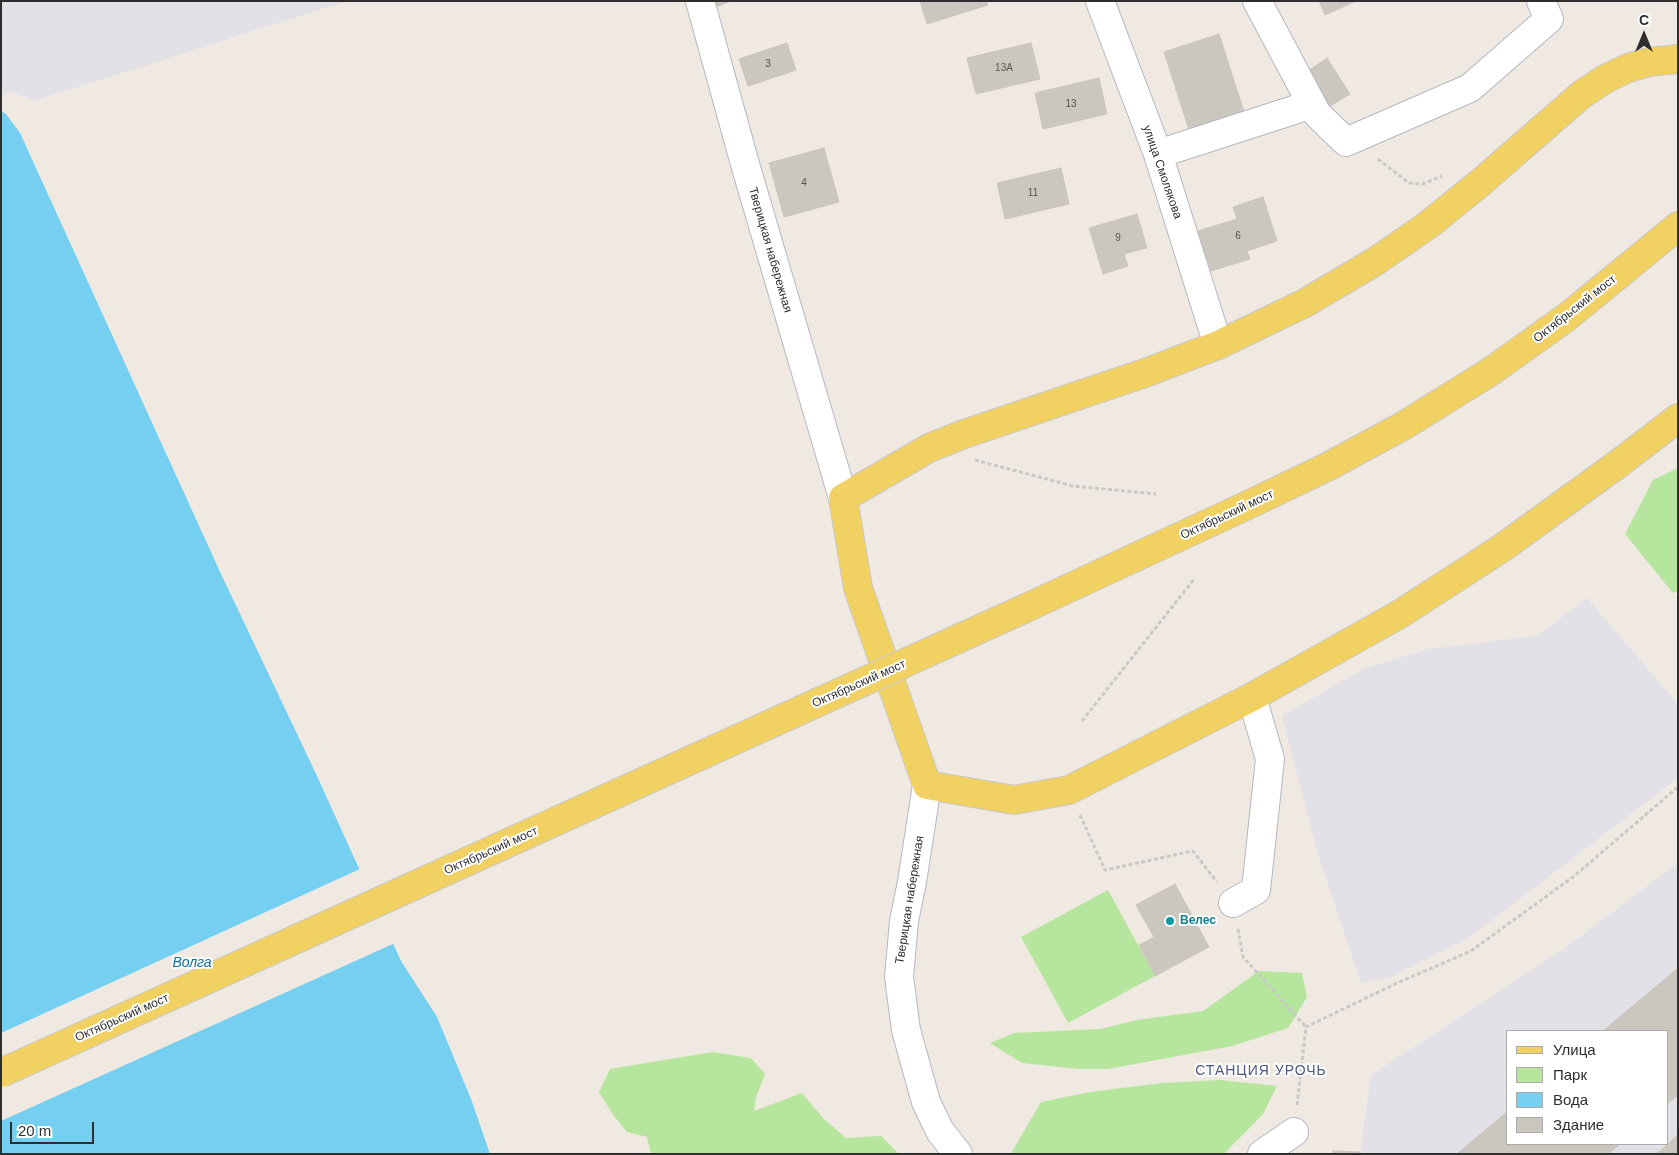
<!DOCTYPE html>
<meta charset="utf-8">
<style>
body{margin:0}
#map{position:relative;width:1679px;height:1155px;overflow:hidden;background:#efe9e1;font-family:Helvetica,sans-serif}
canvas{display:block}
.frame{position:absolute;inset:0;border:2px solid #2e2e2e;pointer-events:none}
.legend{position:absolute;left:1506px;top:1030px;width:162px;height:115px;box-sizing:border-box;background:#fff;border:1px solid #ababab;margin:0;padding:6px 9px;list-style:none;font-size:15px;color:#2e2e2e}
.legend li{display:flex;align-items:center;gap:10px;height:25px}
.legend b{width:25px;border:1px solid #ababab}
.north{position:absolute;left:1619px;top:10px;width:50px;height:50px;-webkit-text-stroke:4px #fff;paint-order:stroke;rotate:0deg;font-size:14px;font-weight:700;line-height:20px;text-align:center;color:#2e2e2e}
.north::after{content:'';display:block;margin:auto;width:18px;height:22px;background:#2e2e2e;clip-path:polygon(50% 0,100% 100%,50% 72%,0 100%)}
.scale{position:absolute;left:10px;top:1122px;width:84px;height:22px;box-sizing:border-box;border:2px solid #2e2e2e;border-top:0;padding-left:6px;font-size:15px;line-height:18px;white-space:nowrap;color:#2e2e2e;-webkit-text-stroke:4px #fff;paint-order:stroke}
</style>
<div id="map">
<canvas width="1679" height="1155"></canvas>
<div class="frame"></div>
<ul class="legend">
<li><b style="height:6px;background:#f2d163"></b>Улица</li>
<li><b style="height:14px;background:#b6e59e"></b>Парк</li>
<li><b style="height:14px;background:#75cff0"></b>Вода</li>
<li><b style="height:14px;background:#cbc7bf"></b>Здание</li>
</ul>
<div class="north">С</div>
<div class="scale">20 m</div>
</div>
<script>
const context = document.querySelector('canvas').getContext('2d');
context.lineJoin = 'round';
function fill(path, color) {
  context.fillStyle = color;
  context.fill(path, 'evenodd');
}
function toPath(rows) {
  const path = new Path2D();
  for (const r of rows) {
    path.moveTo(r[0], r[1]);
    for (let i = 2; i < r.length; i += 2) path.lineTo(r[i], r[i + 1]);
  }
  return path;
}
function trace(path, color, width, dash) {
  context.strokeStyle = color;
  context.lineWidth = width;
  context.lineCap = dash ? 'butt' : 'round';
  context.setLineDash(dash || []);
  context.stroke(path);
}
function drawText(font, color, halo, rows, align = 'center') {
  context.font = font + ' Helvetica,sans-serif';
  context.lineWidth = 4;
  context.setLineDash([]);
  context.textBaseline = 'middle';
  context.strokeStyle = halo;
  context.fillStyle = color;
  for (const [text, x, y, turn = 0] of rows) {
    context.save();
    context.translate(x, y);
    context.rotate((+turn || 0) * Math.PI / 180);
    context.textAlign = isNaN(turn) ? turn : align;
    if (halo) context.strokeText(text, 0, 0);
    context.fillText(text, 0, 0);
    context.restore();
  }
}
const industrial = toPath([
 [1,1,347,1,34,101,13,92,1,96],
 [1587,598,1678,704,1678,778,1467,939,1391,977,1361,983,1318,855,1282,716,1364,669,1427,649,1537,636],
 [1678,863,1678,1154,1360,1154,1371,1075,1564,949],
 [1508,1031,1668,1031,1668,1144,1508,1144]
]);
const green = toPath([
 [1678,468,1678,591,1673,593,1625,534,1653,480],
 [1108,890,1155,976,1068,1023,1021,937],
 [1259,971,1302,973,1307,997,1288,1028,1232,1046,1108,1069,1079,1069,1022,1063,990,1043,1014,1033,1100,1029,1137,1020,1203,1011],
 [713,1052,751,1058,765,1074,756,1097,754,1111,802,1093,823,1118,846,1138,881,1136,899,1154,651,1154,647,1137,627,1132,614,1116,599,1092,610,1069],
 [1220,1080,1277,1086,1263,1114,1224,1154,1012,1154,1012,1152,1041,1102,1090,1092,1162,1083]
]);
const water = toPath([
 [1,111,6,114,20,133,221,574,317,776,401,961,437,1017,471,1099,490,1154,1,1154]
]);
const pier = toPath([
 [362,868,395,943,1,1121,1,1033]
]);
const building = toPath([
 [714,1,731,1,716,7,714,1],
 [920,1,986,1,988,5,927,24,920,1],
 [1319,1,1356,1,1325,15,1319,1],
 [1219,34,1245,115,1190,133,1164,52,1219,34],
 [787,43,796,70,748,86,739,59,787,43],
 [1031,43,1040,79,976,94,967,58,1031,43],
 [1327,58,1350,94,1330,106,1308,71,1327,58],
 [1099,78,1107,114,1043,129,1035,93,1099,78],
 [824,148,839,202,784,217,769,163,824,148],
 [1061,168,1069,204,1005,219,997,183,1061,168],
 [1263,197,1277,241,1247,251,1250,259,1211,271,1198,231,1237,219,1233,207,1263,197],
 [1137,214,1147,248,1124,254,1128,266,1103,274,1089,228,1137,214],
 [1175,884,1209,947,1155,976,1139,945,1154,937,1136,905,1175,884],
 [1678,968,1678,1095,1668,1103,1668,1031,1603,1031,1678,968],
 [1508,1111,1508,1144,1620,1144,1608,1154,1457,1154,1508,1111],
 [1678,1134,1678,1154,1656,1154,1668,1144,1678,1134],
 [1333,1151,1360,1152,1360,1154,1333,1154,1333,1151]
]);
const path = toPath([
 [1378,159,1409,183,1423,184,1442,176],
 [975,460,1073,486,1156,494],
 [1082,721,1195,578],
 [1080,815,1105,870,1193,851,1217,882],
 [1238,929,1243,957,1306,1027],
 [1297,1105,1306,1027,1395,984,1471,951,1573,877,1678,787]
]);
const minor = toPath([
 [700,1,745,164,843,498],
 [1100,1,1158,154,1218,345],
 [1257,1,1317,114,1346,142,1470,88,1549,19,1541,1],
 [1158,154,1297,109,1309,99],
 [927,785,912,882,904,921,899,977,906,1030,926,1102,940,1131,958,1154],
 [1233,903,1256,890,1270,759,1252,697],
 [1262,1154,1294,1132]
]);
const major = toPath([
 [1678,59,1649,62,1628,68,1605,79,1581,95,1480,183,1428,225,1376,261,1305,303,1218,345,1145,373,964,434,929,448,843,498,858,588,927,785,1014,800,1069,790,1252,697,1400,614,1502,548,1618,464,1678,418],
 [1026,608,1250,504,1329,466,1403,426,1490,372,1567,317,1678,226]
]);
const majorBridge = toPath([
 [1,1073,1026,608]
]);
const markers = [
 [1170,921,5,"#0f9aa8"]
];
const numberNames = [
 ["3",768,64],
 ["13А",1004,68],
 ["13",1071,104],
 ["4",804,183],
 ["11",1033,193],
 ["6",1238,236],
 ["9",1118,238]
];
const streetNames = [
 ["улица Смолякова",1162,172,71],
 ["Тверицкая набережная",770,250,74],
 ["Октябрьский мост",1575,309,-38],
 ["Октябрьский мост",1227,515,-25],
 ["Октябрьский мост",859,684,-24],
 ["Октябрьский мост",491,851,-24],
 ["Тверицкая набережная",910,900,-81],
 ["Октябрьский мост",122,1018,-24]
];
const cultureNames = [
 ["Велес",1180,921]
];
const waterNames = [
 ["Волга",192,963]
];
const neighbourhoodNames = [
 ["СТАНЦИЯ УРОЧЬ",1261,1071]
];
fill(industrial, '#e3e1e8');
fill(green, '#b6e59e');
fill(water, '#75cff0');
fill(pier, '#efe9e1');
fill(building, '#cbc7bf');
trace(building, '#cbc5ba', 1);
trace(minor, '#b4b7c1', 30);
trace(major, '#c9c9c9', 30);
trace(path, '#c9c9c9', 3, [4, 2.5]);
trace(minor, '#fff', 28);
trace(major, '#f2d163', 28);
trace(majorBridge, '#c9c9c9', 30, []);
trace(majorBridge, '#f2d163', 28);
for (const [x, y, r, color] of markers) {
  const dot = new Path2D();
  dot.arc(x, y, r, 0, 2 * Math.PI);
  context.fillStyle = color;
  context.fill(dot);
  trace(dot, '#fff', 2);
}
drawText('10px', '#555452', null, numberNames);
drawText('12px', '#2e2e2e', '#fff', streetNames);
drawText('bold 12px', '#0d838f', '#fff', cultureNames, 'left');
drawText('italic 14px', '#0d6fa3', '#fff', waterNames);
context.letterSpacing = '1px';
drawText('14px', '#4d5680', '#fff', neighbourhoodNames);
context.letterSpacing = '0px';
</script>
